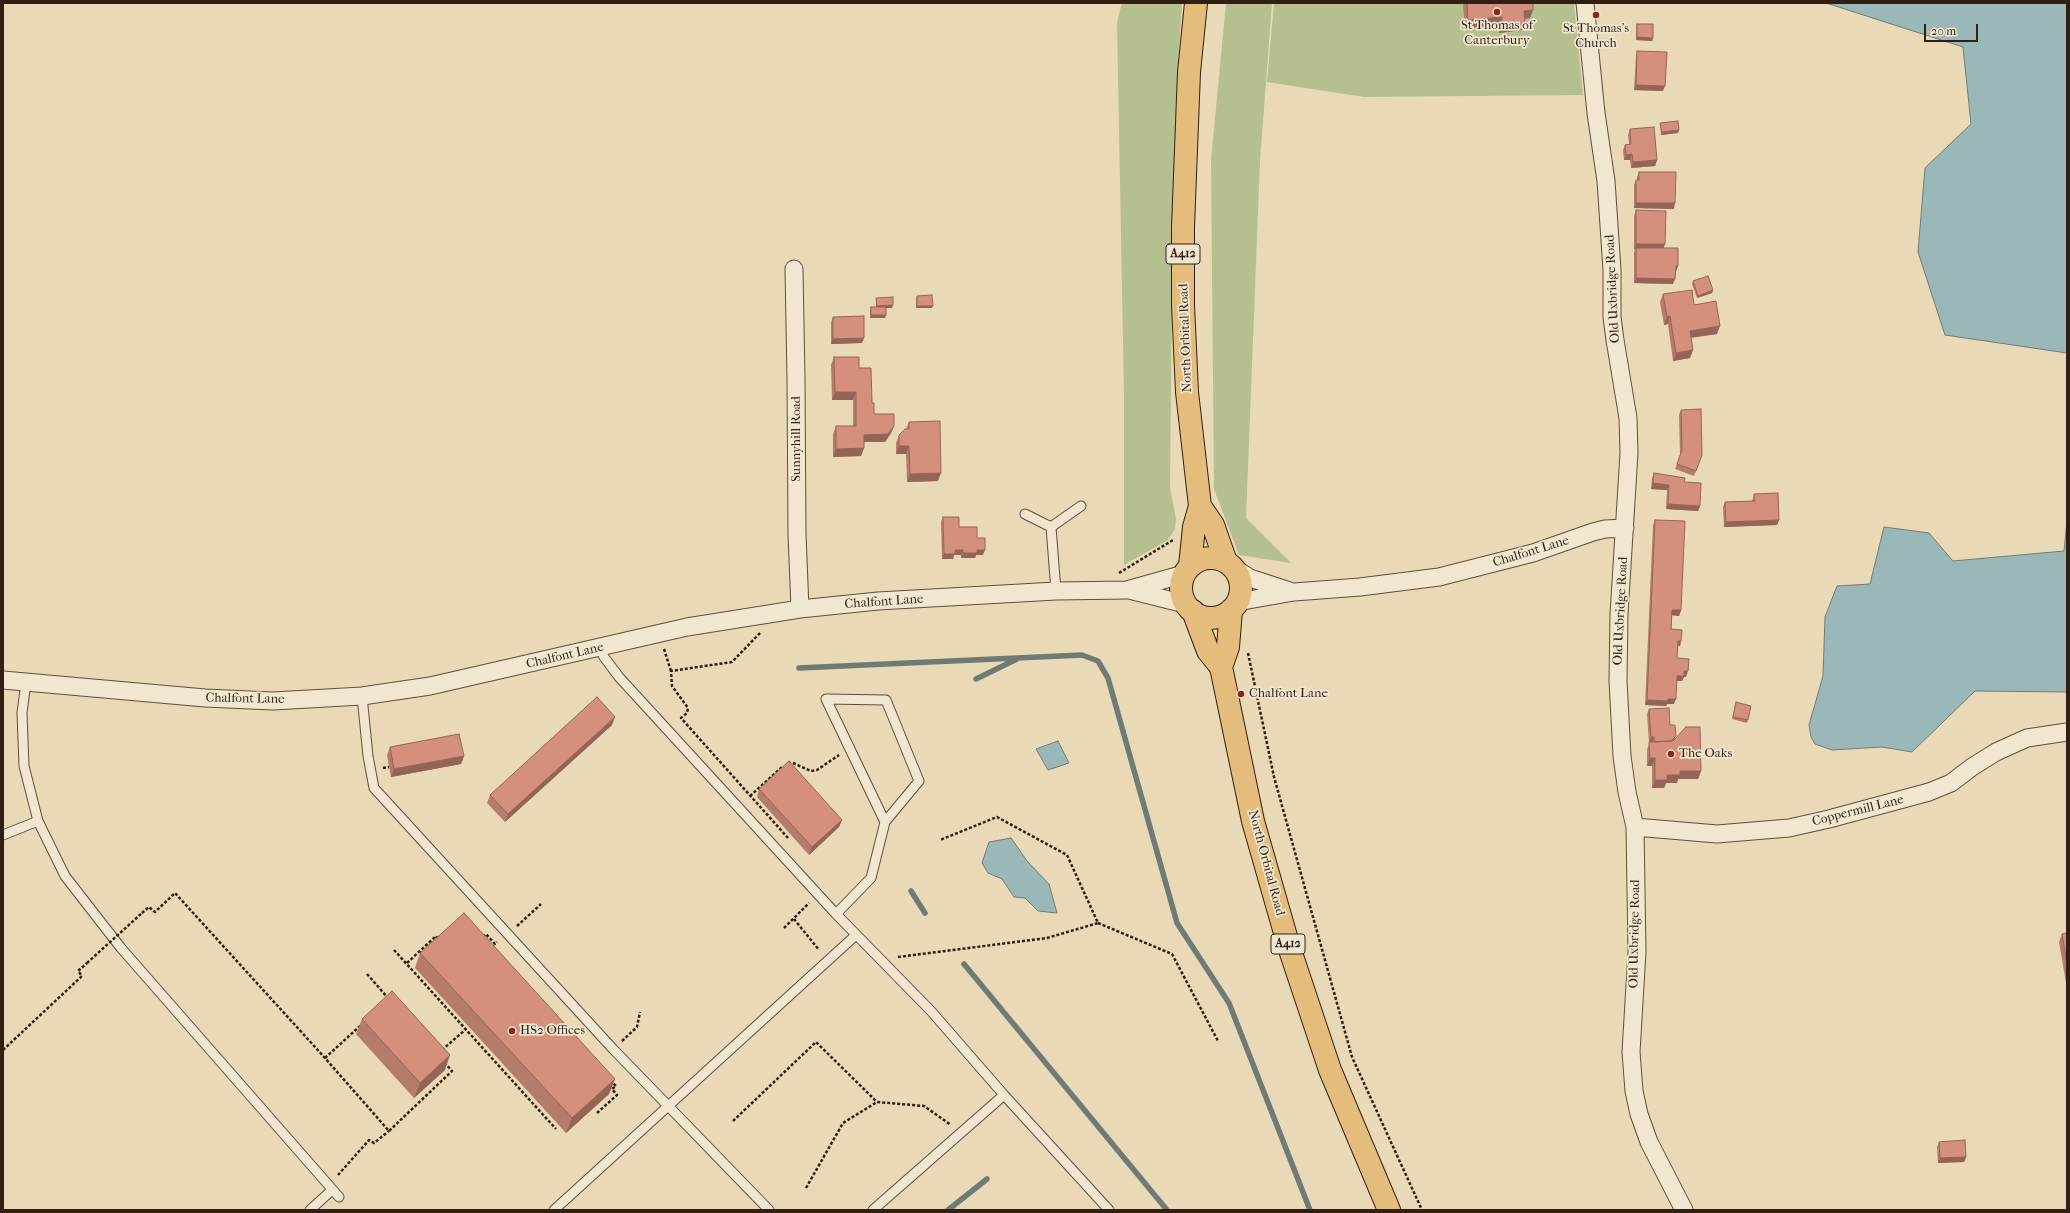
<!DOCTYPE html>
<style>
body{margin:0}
#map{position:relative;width:2070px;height:1213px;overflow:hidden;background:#e9d9b6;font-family:"IM FELL French Canon",serif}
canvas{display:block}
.frame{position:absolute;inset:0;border:4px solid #321f13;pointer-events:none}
.scale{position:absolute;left:1924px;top:24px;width:54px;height:18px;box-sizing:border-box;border:2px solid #321f13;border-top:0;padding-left:5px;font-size:12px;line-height:14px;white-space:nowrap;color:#321f13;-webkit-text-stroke:3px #f1e6d0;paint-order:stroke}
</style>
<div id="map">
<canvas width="2070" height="1213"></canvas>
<div class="frame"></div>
<div class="scale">20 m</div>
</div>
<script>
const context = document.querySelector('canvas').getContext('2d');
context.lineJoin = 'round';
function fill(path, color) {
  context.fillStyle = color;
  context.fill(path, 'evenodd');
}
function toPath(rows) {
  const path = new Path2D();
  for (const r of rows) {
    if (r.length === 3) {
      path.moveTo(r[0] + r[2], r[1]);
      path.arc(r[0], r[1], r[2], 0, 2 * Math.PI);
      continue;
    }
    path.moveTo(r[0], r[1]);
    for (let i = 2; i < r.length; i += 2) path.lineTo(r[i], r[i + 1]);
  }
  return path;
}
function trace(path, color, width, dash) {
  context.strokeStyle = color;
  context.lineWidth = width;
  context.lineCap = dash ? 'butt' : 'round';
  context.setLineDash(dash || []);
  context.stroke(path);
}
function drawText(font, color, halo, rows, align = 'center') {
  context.font = font + ' "IM FELL French Canon",serif';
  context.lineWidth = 3.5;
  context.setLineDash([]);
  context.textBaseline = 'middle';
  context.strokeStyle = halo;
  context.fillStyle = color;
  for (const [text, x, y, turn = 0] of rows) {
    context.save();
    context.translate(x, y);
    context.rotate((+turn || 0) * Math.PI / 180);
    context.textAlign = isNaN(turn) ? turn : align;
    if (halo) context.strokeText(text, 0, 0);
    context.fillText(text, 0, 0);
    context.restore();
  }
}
const green = toPath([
 [1122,3,1182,3,1178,63,1173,187,1170,488,1176,519,1175,529,1168,540,1124,565,1124,395,1117,22],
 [1226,3,1272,3,1260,161,1246,518,1291,563,1239,555,1214,489,1211,160],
 [1274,3,1574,3,1583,95,1364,97,1267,82]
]);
const water = toPath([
 [1826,3,2067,3,2067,353,1945,335,1918,252,1925,168,1971,124,1963,47,1826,3],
 [2067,521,2067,692,1975,691,1912,752,1882,747,1832,750,1815,744,1811,737,1809,725,1823,676,1825,617,1837,586,1870,584,1884,527,1929,533,1953,561,2064,551,2067,521],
 [1058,741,1069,763,1048,770,1036,749,1058,741],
 [1011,838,1027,861,1049,884,1057,913,1038,911,1025,898,1014,897,1002,879,988,873,982,863,989,842,1011,838]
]);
const stream = toPath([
 [799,668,1082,655,1098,661,1108,678,1177,923,1229,1003,1310,1210],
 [976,679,1017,659],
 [911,891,925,913],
 [964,964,1167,1210],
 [948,1210,987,1179]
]);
const path = toPath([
 [1119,573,1173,540],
 [760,633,732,662,671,671,672,686,688,708,687,713,681,718,788,838],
 [664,649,671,671],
 [1248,653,1274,777,1352,1057,1422,1210],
 [788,763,793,763,811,771,817,770,839,755],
 [383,768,389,767],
 [750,796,782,767],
 [142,913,149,907,155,912,175,893,325,1058,389,1131,452,1071,445,1063],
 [794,919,819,950],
 [1098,923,1172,954,1218,1041],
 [517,926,541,904],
 [784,928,809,903],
 [483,937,486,934,495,944,497,942],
 [394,950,556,1129],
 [898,957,1047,938,1098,923,1067,855,997,817,940,840],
 [407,963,436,936,438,939],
 [367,974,388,998],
 [622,1041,637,1027,640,1012],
 [3,1050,82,976,78,971,87,963],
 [442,1050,465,1030],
 [325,1058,360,1026],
 [597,1113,617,1095,612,1089,616,1086,611,1081],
 [733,1121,816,1042,877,1102],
 [338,1175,369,1140,374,1143,389,1131],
 [806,1188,843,1123,877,1102,924,1106,951,1125]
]);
const service = toPath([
 [1025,514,1051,527],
 [1051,527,1056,591],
 [1051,527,1081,506],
 [599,647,604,657,619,677,836,914,931,1011,1004,1095,1109,1210],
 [26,682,22,713,24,766,38,821,65,876,121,948,339,1197],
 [362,696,368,756,374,788,613,1049,769,1210],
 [3,835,38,821],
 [836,914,871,878,885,822,826,699,886,700,919,781,885,822],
 [310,1210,332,1190],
 [554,1210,856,935],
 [873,1210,1004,1095]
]);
const minor = toPath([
 [1585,3,1596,113,1606,181,1612,270,1612,317,1615,340,1628,418,1629,453,1619,614,1618,681,1622,756,1627,792,1635,827,1637,952,1631,1052,1634,1091,1639,1114,1649,1142,1684,1210],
 [794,269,796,379,797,534,800,609],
 [1234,568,1250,578,1290,591],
 [1129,590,1185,604],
 [1237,602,1294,592,1360,587,1439,577,1533,553,1593,532,1605,529,1625,528],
 [3,680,205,698,273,701,362,696,430,686,687,627,800,609,878,601,1056,591,1127,590,1184,574],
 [1635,827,1717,834,1789,828,1829,819,1929,792,1951,783,1972,767,1996,752,2027,738,2067,732]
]);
const primary = toPath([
 [1200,506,1213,525,1226,562],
 [1211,588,30],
 [1190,566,1194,527,1200,506,1187,392,1183,305,1183,227,1189,72,1196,3],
 [1193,611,1208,651,1221,667,1253,821,1289,947,1330,1070,1389,1210],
 [1221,667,1228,647,1231,610]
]);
const pathBridge = toPath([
 [87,963,142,913]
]);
const wall = toPath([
 [1464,3,1533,3,1530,18,1525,19,1525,23,1522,30,1499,33,1499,25,1465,28,1463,6],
 [1637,24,1653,38,1652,41,1636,40,1636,26],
 [1637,51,1663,91,1634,90,1636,56],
 [1660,123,1679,130,1678,133,1661,135,1660,125],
 [1630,129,1657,160,1655,166,1631,168,1630,160,1624,160,1623,150,1625,145,1629,144,1628,135],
 [1639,172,1674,209,1634,208,1634,185,1636,180,1637,180,1637,177],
 [1636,210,1678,266,1676,271,1675,271,1673,284,1634,283,1634,253,1635,249,1634,249,1634,216],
 [1693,281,1713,290,1712,293,1697,298,1692,284],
 [1663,294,1694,305,1717,334,1691,338,1693,350,1690,358,1673,361,1668,324,1664,325,1660,302],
 [917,296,932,308,916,308,916,298],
 [876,298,893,305,892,308,886,308,885,318,870,318,870,310,871,307,876,307],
 [833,317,862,343,831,344,831,322],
 [834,357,859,368,872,403,874,414,894,426,891,433,885,442,864,442,864,448,861,456,833,457,833,434,836,426,853,426,853,400,832,400,831,365],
 [1681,410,1702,455,1694,476,1675,469,1680,455,1679,415],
 [909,422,938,481,907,482,906,454,896,454,896,443,899,435,906,429],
 [1654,473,1684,482,1700,506,1698,511,1666,509,1667,490,1651,489,1652,478],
 [1754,494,1779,520,1777,525,1724,527,1723,507,1725,502,1752,501],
 [943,517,977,538,983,555,976,555,975,558,961,558,961,555,954,555,953,559,942,559,941,522],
 [1655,520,1681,610,1679,616,1672,615,1671,629,1681,641,1680,646,1678,646,1677,658,1686,677,1684,677,1682,681,1677,681,1674,704,1667,704,1666,706,1645,705,1653,525],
 [1735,705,1748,720,1747,723,1732,719],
 [1649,709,1670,725,1675,739,1701,771,1698,779,1678,779,1677,783,1666,783,1664,788,1652,788,1652,766,1647,766,1647,750,1649,743,1647,714],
 [612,725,505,822,487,803,490,795],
 [390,747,464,756,461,764,391,777,387,755],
 [759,789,842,820,839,827,809,855,757,797],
 [2067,933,2067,982,2066,983,2059,942,2062,934],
 [420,953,615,1079,609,1094,566,1133,415,968],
 [362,1019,445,1070,414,1098,356,1034],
 [1939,1142,1966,1157,1964,1162,1938,1163,1937,1147]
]);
const shadedWall = toPath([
 [1533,10,1530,18,1521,19,1524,11],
 [1502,17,1499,25,1465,28,1468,20],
 [1525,23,1522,30,1499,33,1502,25],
 [1637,37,1653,38,1652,41,1636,40],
 [1636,85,1665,86,1663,91,1634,90],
 [1679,130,1678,133,1661,135,1662,132],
 [1632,154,1630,160,1624,160,1626,155],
 [1657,160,1655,166,1631,168,1633,162],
 [1636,203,1675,203,1674,209,1634,208],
 [1636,244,1665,244,1663,250,1636,248,1635,249,1634,249],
 [1676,266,1678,266,1676,271,1674,271],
 [1636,278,1675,279,1673,284,1634,283],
 [1713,290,1712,293,1697,298,1698,296],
 [893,305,892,308,876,308,877,306],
 [917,306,933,306,932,308,916,308],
 [871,315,886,315,885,318,870,318],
 [1670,316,1668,324,1664,325,1667,317],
 [1720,326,1717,334,1687,338,1690,331],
 [864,338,862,343,831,344,833,339],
 [1693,350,1690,358,1673,361,1676,353],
 [835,392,856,392,853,400,832,400],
 [894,426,891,433,885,442,861,442,864,435],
 [899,446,909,446,906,454,896,454],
 [864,448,861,456,833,457,836,449],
 [941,473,938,481,907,482,910,474],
 [1653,483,1669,485,1667,490,1651,489],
 [1668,504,1700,506,1698,511,1666,509],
 [1779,520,1777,525,1724,527,1726,522],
 [955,550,963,550,961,555,954,555,953,559,942,559,944,554],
 [977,550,985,550,983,555,976,555,975,558,961,558,963,553],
 [1672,610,1681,610,1679,616,1670,615],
 [1678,641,1681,641,1680,646,1676,646],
 [1684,671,1688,671,1686,677,1684,677,1682,681,1675,681,1677,676],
 [1668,699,1676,699,1674,704,1667,704,1666,706,1645,705,1647,700],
 [615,717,612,725,505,822,508,814],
 [1651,737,1654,737,1652,742,1649,743],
 [464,756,461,764,391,777,394,769],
 [1650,758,1655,758,1652,766,1647,766],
 [1680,771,1701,771,1698,779,1678,779,1677,783,1666,783,1664,788,1652,788,1655,780,1667,775],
 [842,820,839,827,809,855,812,847],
 [450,1055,445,1070,414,1098,420,1083],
 [615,1079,609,1094,566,1133,572,1118],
 [1966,1157,1964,1162,1938,1163,1940,1158]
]);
const building = toPath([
 [1467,3,1533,3,1533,10,1524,11,1525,23,1502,25,1502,17,1468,20,1467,3],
 [1637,24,1653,24,1653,38,1637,37,1637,24],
 [1637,51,1667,52,1665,86,1636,85,1637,51],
 [1678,121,1679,130,1662,132,1660,123,1678,121],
 [1654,127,1657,160,1633,162,1632,154,1626,155,1625,145,1631,144,1630,129,1654,127],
 [1639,172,1676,172,1675,203,1636,203,1636,180,1639,180,1639,172],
 [1636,210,1666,211,1665,244,1636,244,1636,210],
 [1636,248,1678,248,1678,266,1676,266,1675,279,1636,278,1636,248],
 [1708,276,1713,290,1698,296,1693,281,1708,276],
 [1692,290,1694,305,1716,301,1720,326,1690,331,1693,350,1676,353,1670,316,1667,317,1663,294,1692,290],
 [932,295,933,306,917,306,917,296,932,295],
 [893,297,893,305,877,306,876,298,893,297],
 [871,307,886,307,886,315,871,315,871,307],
 [864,316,864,338,833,339,833,317,864,316],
 [834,357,859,357,859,368,871,368,872,403,874,403,874,414,894,414,894,426,888,434,864,435,864,448,836,449,836,426,856,426,856,392,835,392,834,357],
 [1701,409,1702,455,1696,471,1677,464,1682,450,1681,410,1701,409],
 [940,421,941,473,910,474,909,446,899,446,899,435,905,429,909,429,909,422,940,421],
 [1654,473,1685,478,1684,482,1701,483,1700,506,1668,504,1669,485,1653,483,1654,473],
 [1778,493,1779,520,1726,522,1725,502,1755,501,1754,494,1778,493],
 [943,517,959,517,959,527,977,527,977,538,985,538,985,550,977,550,977,553,963,553,963,550,955,550,955,554,944,554,943,517],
 [1655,520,1685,521,1681,610,1672,610,1671,629,1682,630,1681,641,1678,641,1677,658,1689,659,1688,671,1684,671,1684,676,1677,676,1676,699,1668,699,1668,701,1647,700,1655,520],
 [597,697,615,717,508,814,490,795,597,697],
 [1736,702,1751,706,1748,720,1733,717,1736,702],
 [1669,708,1670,725,1675,725,1676,736,1671,741,1654,742,1654,737,1651,737,1649,709,1669,708],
 [1686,727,1700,727,1701,771,1680,771,1680,775,1667,775,1667,780,1655,780,1655,758,1650,758,1649,742,1673,741,1686,727],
 [459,734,464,756,394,769,390,747,459,734],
 [789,761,842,820,812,847,759,789,789,761],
 [464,913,615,1079,572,1118,420,953,464,913],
 [2067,933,2067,963,2062,934,2067,933],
 [392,991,450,1055,420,1083,362,1019,392,991],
 [1965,1140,1966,1157,1940,1158,1939,1142,1965,1140]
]);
const markers = [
 [1497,12,4,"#8f2418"],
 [1596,15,4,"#8f2418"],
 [1241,694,4,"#8f2418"],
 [1671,754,4,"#8f2418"],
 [512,1031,4,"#8f2418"]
];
const shields = [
 [1183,254,34],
 [1288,944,34]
];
const shieldNames = [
 ["A412",1183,254],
 ["A412",1288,944]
];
const poiNames = [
 ["St Thomas of",1497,26,"center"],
 ["Canterbury",1497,41,"center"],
 ["St Thomas's",1596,29,"center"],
 ["Church",1596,44,"center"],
 ["Chalfont Lane",1249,694],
 ["The Oaks",1679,754],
 ["HS2 Offices",520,1031]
];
const streetNames = [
 ["Old Uxbridge Road",1613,289,-93],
 ["North Orbital Road",1186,338,-92],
 ["Sunnyhill Road",797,439,-90],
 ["Chalfont Lane",1531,552,-17],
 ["Chalfont Lane",884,602,-4],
 ["Old Uxbridge Road",1621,611,-87],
 ["Chalfont Lane",565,656,-13],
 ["Chalfont Lane",245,699,1],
 ["Coppermill Lane",1858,811,-14],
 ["North Orbital Road",1266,863,75],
 ["Old Uxbridge Road",1635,934,-89]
];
fill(green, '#b4c090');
fill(water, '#9bb8b8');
trace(water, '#717b76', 1);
trace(stream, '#717b76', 5.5);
trace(service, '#604e3c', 11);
trace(minor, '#604e3c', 19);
trace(primary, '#321f13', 24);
trace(path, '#321f13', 2.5, [3, 2]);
trace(service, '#f1e6d0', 9);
trace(minor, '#f1e6d0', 17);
trace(primary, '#e4bc7b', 22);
trace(pathBridge, '#321f13', 2.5, [3, 2]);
fill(wall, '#b67c6b');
fill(shadedWall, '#946557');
fill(building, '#d4907c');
trace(building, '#946557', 1);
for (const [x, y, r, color] of markers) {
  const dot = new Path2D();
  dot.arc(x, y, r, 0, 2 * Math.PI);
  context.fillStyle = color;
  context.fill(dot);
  trace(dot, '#f1e6d0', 1.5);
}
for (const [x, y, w] of shields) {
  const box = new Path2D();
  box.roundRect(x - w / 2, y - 10, w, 20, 3);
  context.fillStyle = '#f1e6d0';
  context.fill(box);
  trace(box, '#321f13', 1);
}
drawText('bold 12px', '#321f13', null, shieldNames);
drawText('13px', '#321f13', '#f1e6d0', poiNames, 'left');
drawText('13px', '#321f13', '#f1e6d0', streetNames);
</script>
